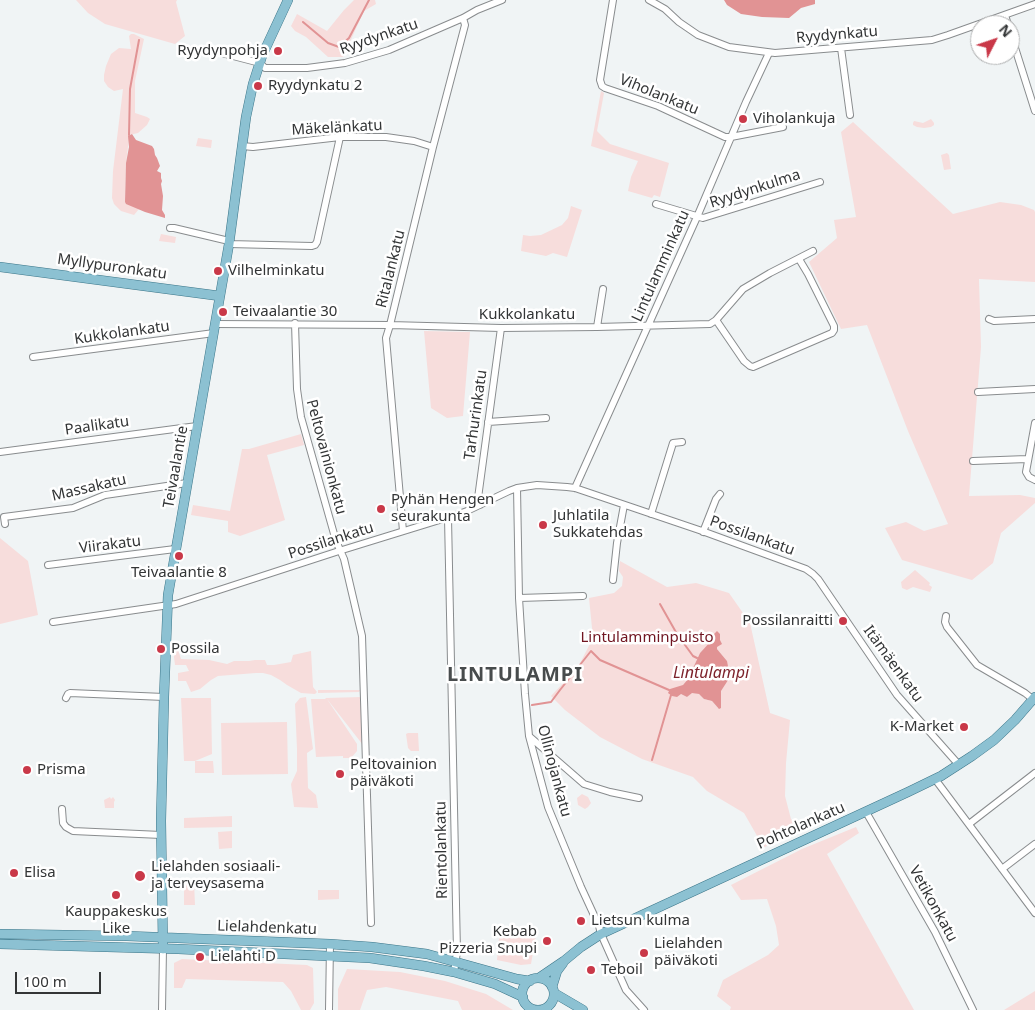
<!DOCTYPE html>
<meta charset="utf-8">
<style>
body{margin:0}
#map{position:relative;width:1035px;height:1010px;overflow:hidden;background:#f0f4f5;font-family:"Noto Sans",sans-serif}
canvas{display:block}
.north{position:absolute;left:970px;top:15px;width:50px;height:50px;box-sizing:border-box;background:#fff;border:1px solid #adaeaf;border-radius:50%;rotate:49deg;font-size:14px;font-weight:700;line-height:20px;text-align:center;color:#333536}
.north::after{content:'';display:block;margin:auto;width:18px;height:22px;background:#c93848;clip-path:polygon(50% 0,100% 100%,50% 72%,0 100%)}
.scale{position:absolute;left:15px;top:972px;width:86px;height:22px;box-sizing:border-box;border:2px solid #333536;border-top:0;padding-left:6px;font-size:15px;line-height:18px;white-space:nowrap;color:#333536;-webkit-text-stroke:4px #fff;paint-order:stroke}
</style>
<div id="map">
<canvas width="1035" height="1010"></canvas>
<div class="north">N</div>
<div class="scale">100 m</div>
</div>
<script>
const context = document.querySelector('canvas').getContext('2d');
context.lineJoin = 'round';
function fill(path, color) {
  context.fillStyle = color;
  context.fill(path, 'evenodd');
}
function toPath(rows) {
  const path = new Path2D();
  for (const r of rows) {
    if (r.length === 3) {
      path.moveTo(r[0] + r[2], r[1]);
      path.arc(r[0], r[1], r[2], 0, 2 * Math.PI);
      continue;
    }
    path.moveTo(r[0], r[1]);
    for (let i = 2; i < r.length; i += 2) path.lineTo(r[i], r[i + 1]);
  }
  return path;
}
function trace(path, color, width, dash) {
  context.strokeStyle = color;
  context.lineWidth = width;
  context.lineCap = dash ? 'butt' : 'round';
  context.setLineDash(dash || []);
  context.stroke(path);
}
function drawText(font, color, halo, rows, align = 'center') {
  context.font = font + ' "Noto Sans",sans-serif';
  context.lineWidth = 5;
  context.setLineDash([]);
  context.textBaseline = 'middle';
  context.strokeStyle = halo;
  context.fillStyle = color;
  for (const [text, x, y, turn = 0] of rows) {
    context.save();
    context.translate(x, y);
    context.rotate((+turn || 0) * Math.PI / 180);
    context.textAlign = isNaN(turn) ? turn : align;
    if (halo) context.strokeText(text, 0, 0);
    context.fillText(text, 0, 0);
    context.restore();
  }
}
const green = toPath([
 [76,0,177,0,176,2,185,36,175,44,105,24,88,13],
 [354,0,375,0,376,4,364,11,343,57,328,57,306,37,295,31,291,26,297,14,327,31,344,10],
 [131,34,134,34,144,39,135,81,135,113,147,117,150,119,147,125,138,133,129,135,129,139,126,163,125,202,139,209,134,215,121,211,114,204,112,198,113,171,123,89,114,91,108,87,104,81,104,75,106,66,111,54,119,48,131,49,129,36],
 [601,91,604,93,597,131,610,144,669,163,660,197,654,195,652,198,628,191,631,177,638,161,591,146],
 [931,119,934,123,934,125,931,127,924,128,917,127,913,125,913,123,914,121,923,123],
 [853,122,953,214,1000,202,1021,205,1034,210,1035,212,1035,282,979,279,981,347,969,496,1020,495,1035,498,1035,503,1001,533,993,563,972,580,902,560,885,528,906,522,924,531,948,524,908,431,867,325,841,329,809,262,837,238,834,220,856,217,841,132],
 [198,138,212,140,211,148,196,146],
 [947,153,949,155,951,169,944,170,941,155],
 [571,206,582,210,567,257,553,253,546,256,521,251,523,235,530,236,541,235,562,225,568,218],
 [161,234,176,237,175,243,159,241],
 [424,331,470,332,463,416,447,418,431,408],
 [301,434,304,445,267,455,285,520,240,536,228,532,228,521,191,515,193,505,230,511,242,449,249,449],
 [0,538,28,561,38,615,0,624],
 [620,561,667,587,696,583,729,593,750,623,770,713,790,720,786,763,785,796,791,819,801,829,763,848,760,841,744,813,707,791,693,777,642,759,600,737,565,710,551,696,578,667,593,638,589,598,614,593,622,586,623,577,619,571],
 [712,636,717,647,717,649,727,661,721,691,721,708,718,708,712,701,704,699,699,694,692,692,687,697,681,694,683,685,688,679,700,653,710,642],
 [915,570,930,583,929,585,932,587,930,592,913,587,907,590,902,588,901,582],
 [175,641,181,659,209,660,227,664,234,661,249,661,255,660,265,660,267,665,274,665,291,662,293,655,311,651,313,687,317,692,315,694,301,693,287,685,280,680,271,675,263,673,256,673,218,676,211,680,200,689,191,692,186,681,178,681,178,673,189,671,186,665,175,665,172,642],
 [318,690,360,690,359,692,318,693],
 [306,697,313,749,307,753,308,788,316,795,318,808,294,807,291,784,297,771,297,749,295,704,300,698],
 [361,697,363,745,327,699,357,744,357,751,351,758,343,758,343,756,316,757,311,699,326,699,325,698],
 [181,698,211,698,212,754,195,761,184,761],
 [287,722,288,774,222,775,221,723],
 [408,733,418,733,419,751,411,751,408,748,406,734],
 [195,761,213,761,214,773,195,773],
 [582,794,588,797,591,803,588,807,585,809,578,805,577,798],
 [110,797,111,799,113,797,115,800,114,802,114,808,105,808,104,800],
 [232,816,232,827,184,828,184,818],
 [856,827,859,833,827,854,914,1010,730,1010,731,1007,717,996,723,980,768,955,779,945,776,926,767,899,741,900,731,885,802,849],
 [232,831,232,848,219,849,218,832],
 [184,882,194,882,195,905,184,905],
 [318,890,339,890,339,899,318,900],
 [537,929,531,964,521,965,497,960,499,938],
 [182,959,307,965,313,968,314,1003,310,1010,301,1010,291,991,283,982,186,979,182,988,174,988,174,963],
 [347,969,400,972,445,981,486,994,513,1010,462,1010,458,1001,386,987,367,990,360,1010,338,1010,338,989],
 [1035,991,1035,1010,1003,1010,1004,1010]
]);
const water = toPath([
 [724,0,815,0,815,4,801,8,789,18,762,17,741,14,727,5],
 [132,134,136,140,152,146,154,149,155,155,157,158,160,166,157,171,161,173,161,178,162,181,161,184,163,196,162,210,165,215,165,218,145,212,126,204,125,202,126,163,129,147,128,136],
 [717,631,720,634,720,640,722,644,717,647,717,649,727,661,730,677,721,691,721,708,719,709,712,701,704,699,699,694,692,693,687,697,681,694,677,697,672,696,668,693,670,689,683,685,688,679,700,653,710,642,712,636]
]);
const stream = toPath([
 [303,22,328,43,339,47,349,38,369,0],
 [129,135,130,89,139,40],
 [660,604,677,634,693,656,697,658],
 [532,705,551,702,560,690,591,651,600,660,669,690],
 [652,760,671,695]
]);
const minor = toPath([
 [613,0,600,80,602,86,605,88,658,106,725,137,731,137,783,127],
 [649,0,665,9,679,22,698,35,729,47,775,53,932,40,948,35,1035,4],
 [1005,15,1008,25],
 [1010,32,1035,111],
 [841,48,850,115],
 [206,49,260,63,265,68,307,68,345,63,389,50,463,18,477,10,502,0],
 [242,146,253,147,340,137,386,137,414,141,433,147],
 [656,204,703,218,820,182],
 [170,228,174,228,229,241],
 [229,244,312,246,315,245,317,242,340,137],
 [989,319,994,321,1035,319],
 [716,320,744,361,750,366,753,367,832,333,834,330,834,326,808,274,799,259],
 [295,323,297,389,301,417,336,541,344,559,362,636,371,923],
 [215,324,390,325,501,328,597,327,710,324,716,320,743,289,770,273,813,251],
 [597,327,603,289],
 [33,357,214,333],
 [978,392,1035,389],
 [488,422,546,418],
 [1035,423,1026,472,1029,477,1035,480],
 [0,452,197,426],
 [973,461,1027,459],
 [517,488,519,598,525,694,529,736,548,807,581,887,599,926,601,934,626,990,644,1010],
 [575,488,697,217,746,102,769,53],
 [480,505,478,498,501,328],
 [651,514,673,443,682,442],
 [448,518,457,952,454,972],
 [5,524,4,517,73,508,105,495,187,483],
 [403,531,386,338,390,325,433,147,465,25,463,18],
 [703,532,716,499,720,494],
 [48,565,175,549],
 [613,580,617,543,624,505],
 [519,598,583,596],
 [946,616,945,622,947,627,977,665,1025,693,1035,701],
 [53,622,176,604,339,551,459,514,467,511,509,491,517,488,537,485,567,487,575,488,702,531,806,569,813,574,818,579,897,695,959,765],
 [66,698,68,694,70,693,164,697],
 [530,737,584,784,610,792,639,798],
 [935,779,1035,913],
 [62,809,63,823,66,827,73,831,161,835],
 [866,812,935,932,973,1010],
 [969,824,1035,773],
 [1002,869,1035,844],
 [162,1010,163,949],
 [329,1010,330,944]
]);
const major = toPath([
 [0,267,220,296],
 [0,934,127,936,330,944,372,947,427,954,517,979,530,981],
 [0,944,178,949,370,958,424,966,454,972,495,984,523,997],
 [163,949,161,821,164,697,168,595,229,244,246,117,253,84,262,56,288,0],
 [539,978,564,961,581,947,601,934,908,792,941,776,972,756,994,740,1015,720,1035,697],
 [538,994,16],
 [552,987,557,971,563,963],
 [554,993,583,1010]
]);
const markers = [
 [278,51,5,"#c93848"],
 [258,86,5,"#c93848"],
 [743,119,5,"#c93848"],
 [218,271,5,"#c93848"],
 [223,312,5,"#c93848"],
 [381,509,5,"#c93848"],
 [543,525,5,"#c93848"],
 [179,556,5,"#c93848"],
 [843,621,5,"#c93848"],
 [161,649,5,"#c93848"],
 [964,727,5,"#c93848"],
 [27,770,5,"#c93848"],
 [340,774,5,"#c93848"],
 [14,873,5,"#c93848"],
 [140,876,6,"#c93848"],
 [116,895,5,"#c93848"],
 [581,921,5,"#c93848"],
 [547,941,5,"#c93848"],
 [644,953,5,"#c93848"],
 [200,957,5,"#c93848"],
 [591,970,5,"#c93848"]
];
const streetNames = [
 ["Ryydynkatu",837,35,-5],
 ["Ryydynkatu",379,37,-19],
 ["Viholankatu",659,95,22],
 ["Mäkelänkatu",337,128,-3],
 ["Ryydynkulma",755,189,-18],
 ["Lintulamminkatu",661,266,-66],
 ["Myllypuronkatu",112,267,8],
 ["Ritalankatu",391,269,-76],
 ["Kukkolankatu",527,315],
 ["Kukkolankatu",122,333,-8],
 ["Tarhurinkatu",476,415,-82],
 ["Paalikatu",97,426,-8],
 ["Peltovainionkatu",326,457,75],
 ["Teivaalantie",176,467,-80],
 ["Massakatu",89,488,-13],
 ["Possilankatu",752,536,20],
 ["Possilankatu",331,541,-18],
 ["Viirakatu",110,545,-7],
 ["Itämäenkatu",893,664,54],
 ["Ollinojankatu",554,771,75],
 ["Pohtolankatu",801,826,-24],
 ["Rientolankatu",442,850,-91],
 ["Vetikonkatu",933,904,61],
 ["Lielahdenkatu",267,928,2]
];
const poiNames = [
 ["Ryydynpohja",268,51,"right"],
 ["Ryydynkatu 2",268,86],
 ["Viholankuja",753,119],
 ["Vilhelminkatu",228,271],
 ["Teivaalantie 30",233,312],
 ["Pyhän Hengen",391,500],
 ["seurakunta",391,517],
 ["Juhlatila",553,516],
 ["Sukkatehdas",553,533],
 ["Teivaalantie 8",179,573,"center"],
 ["Possilanraitti",833,621,"right"],
 ["Possila",171,649],
 ["K-Market",954,727,"right"],
 ["Peltovainion",350,765],
 ["päiväkoti",350,782],
 ["Prisma",37,770],
 ["Lielahden sosiaali-",151,867],
 ["ja terveysasema",151,884],
 ["Elisa",24,873],
 ["Kauppakeskus",116,912,"center"],
 ["Like",116,929,"center"],
 ["Lietsun kulma",591,921],
 ["Kebab",537,932,"right"],
 ["Pizzeria Snupi",537,949,"right"],
 ["Lielahden",654,944],
 ["päiväkoti",654,961],
 ["Lielahti D",210,957],
 ["Teboil",601,970]
];
const parkNames = [
 ["Lintulamminpuisto",647,638]
];
const waterNames = [
 ["Lintulampi",711,673]
];
const districtNames = [
 ["LINTULAMPI",515,675]
];
fill(green, '#f7dddc');
fill(water, '#e19394');
trace(stream, '#e19394', 2);
trace(minor, '#898c8e', 8);
trace(major, '#3b7588', 10);
trace(minor, '#fff', 6);
trace(major, '#8cc1d2', 9);
for (const [x, y, r, color] of markers) {
  const dot = new Path2D();
  dot.arc(x, y, r, 0, 2 * Math.PI);
  context.fillStyle = color;
  context.fill(dot);
  trace(dot, '#fff', 2);
}
drawText('15px', '#333536', '#fff', streetNames);
drawText('15px', '#333536', '#fff', poiNames, 'left');
drawText('15px', '#701521', '#fff', parkNames);
drawText('italic 16px', '#7d222b', '#fff', waterNames);
context.letterSpacing = '1px';
drawText('bold 20px', '#484c4d', '#fff', districtNames);
context.letterSpacing = '0px';
</script>
